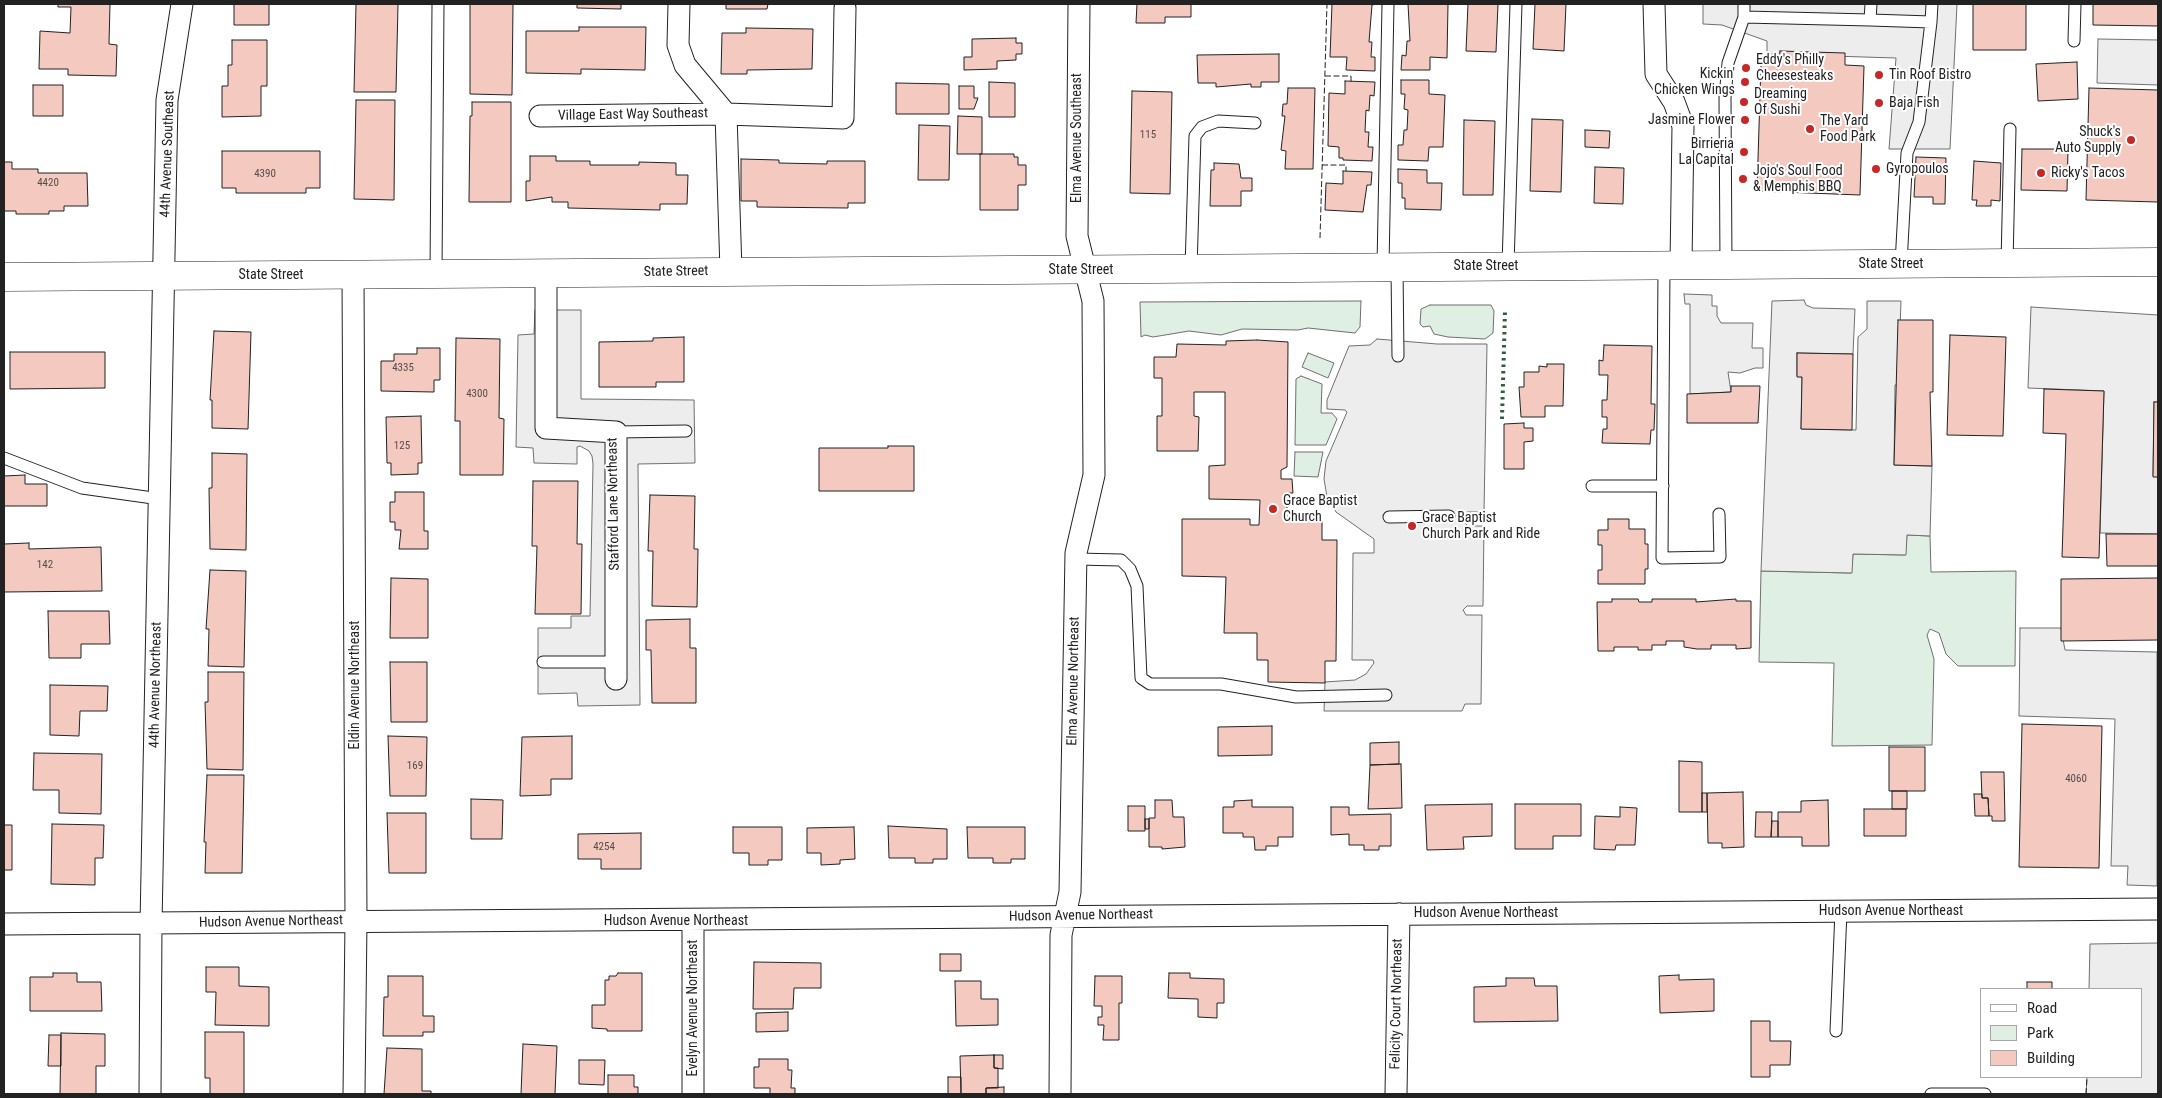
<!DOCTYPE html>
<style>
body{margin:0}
#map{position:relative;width:2162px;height:1098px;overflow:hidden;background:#fff;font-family:"Roboto Condensed",sans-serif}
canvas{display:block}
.frame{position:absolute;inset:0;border:5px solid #222;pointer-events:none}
.legend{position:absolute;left:1980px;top:988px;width:162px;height:90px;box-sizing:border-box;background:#fff;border:1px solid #a7a7a7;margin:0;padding:6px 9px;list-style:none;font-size:15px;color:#222}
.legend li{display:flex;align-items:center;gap:10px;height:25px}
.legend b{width:25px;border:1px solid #a7a7a7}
</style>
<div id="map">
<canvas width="2162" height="1098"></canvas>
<div class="frame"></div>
<ul class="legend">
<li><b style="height:6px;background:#fff"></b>Road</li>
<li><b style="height:14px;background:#e0efe3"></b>Park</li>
<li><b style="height:14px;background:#f3c9c0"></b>Building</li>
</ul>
</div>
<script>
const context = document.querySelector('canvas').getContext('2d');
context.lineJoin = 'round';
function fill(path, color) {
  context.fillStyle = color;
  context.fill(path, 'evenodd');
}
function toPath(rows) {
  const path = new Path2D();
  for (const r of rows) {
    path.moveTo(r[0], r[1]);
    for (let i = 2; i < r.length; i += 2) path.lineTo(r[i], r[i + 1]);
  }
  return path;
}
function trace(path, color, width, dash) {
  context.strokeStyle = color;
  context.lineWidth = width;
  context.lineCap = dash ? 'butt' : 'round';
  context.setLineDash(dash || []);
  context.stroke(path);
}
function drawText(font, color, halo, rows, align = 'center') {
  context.font = font + ' "Roboto Condensed",sans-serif';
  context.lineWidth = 4;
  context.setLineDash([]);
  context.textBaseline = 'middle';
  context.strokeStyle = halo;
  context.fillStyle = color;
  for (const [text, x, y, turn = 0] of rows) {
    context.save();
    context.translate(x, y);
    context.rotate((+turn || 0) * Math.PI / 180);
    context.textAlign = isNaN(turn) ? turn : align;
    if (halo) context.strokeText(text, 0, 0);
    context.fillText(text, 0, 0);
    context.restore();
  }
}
const green = toPath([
 [1361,301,1360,327,1355,333,1308,328,1298,330,1242,329,1221,335,1189,331,1153,337,1145,335,1141,337,1140,302,1361,301],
 [1430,305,1491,305,1494,311,1493,333,1485,339,1448,337,1434,334,1430,326,1423,327,1420,324,1421,309,1430,305],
 [1308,353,1334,363,1328,378,1302,367,1308,353],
 [1301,376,1322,384,1321,413,1332,413,1337,419,1326,445,1295,445,1296,379,1301,376],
 [1295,452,1323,452,1318,477,1294,476,1295,452],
 [1907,535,1930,536,1931,572,2016,571,2015,666,1958,666,1946,654,1939,633,1930,629,1927,635,1934,659,1932,745,1832,746,1834,663,1759,662,1761,571,1851,573,1853,554,1905,555,1907,535]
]);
const parking = toPath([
 [1703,4,1957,4,1950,149,1889,149,1896,58,1767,54,1767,41,1722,25,1703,24,1703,4],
 [2098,39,2158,40,2158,85,2097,83,2098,39],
 [1684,294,1712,295,1712,306,1717,306,1717,316,1721,323,1753,323,1752,348,1763,348,1763,368,1755,368,1740,373,1728,372,1731,392,1690,394,1690,304,1685,304,1684,294],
 [1804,300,1806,305,1813,308,1855,309,1853,354,1797,353,1797,376,1802,377,1801,429,1856,430,1858,337,1867,329,1867,301,1901,301,1898,384,1895,385,1894,465,1932,466,1930,536,1907,535,1906,555,1853,554,1852,573,1761,571,1772,301,1804,300],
 [2031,307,2158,315,2158,402,2154,402,2153,476,2158,477,2158,534,2100,533,2104,391,2028,388,2031,307],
 [535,310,581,310,581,399,694,400,695,463,638,464,640,705,578,706,577,693,538,694,538,628,571,628,571,616,590,616,593,464,592,456,589,451,580,446,577,447,577,464,534,463,533,448,516,447,518,335,534,334,535,310],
 [1377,339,1437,344,1487,344,1484,512,1467,512,1465,523,1468,526,1484,526,1483,606,1467,606,1463,610,1466,615,1482,615,1481,704,1465,704,1462,711,1324,711,1325,682,1355,680,1366,674,1374,663,1373,660,1352,660,1353,553,1374,553,1374,539,1336,512,1327,497,1324,479,1326,461,1347,412,1345,410,1327,409,1327,400,1349,346,1370,345,1377,339],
 [2020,628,2061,628,2065,650,2157,652,2157,886,2127,885,2128,866,2111,866,2115,719,2019,716,2020,628],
 [2158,943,2158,1094,2086,1094,2087,1077,2141,1077,2141,989,2089,989,2090,944,2158,943]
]);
const building = toPath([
 [58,4,110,4,109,44,117,45,116,76,68,75,68,69,39,69,40,31,70,33,71,7,58,7,58,4],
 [234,4,269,4,269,25,234,25,234,4],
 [356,4,398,4,396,92,354,92,356,4],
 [470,4,513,4,512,95,470,94,470,4],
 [577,4,621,4,621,9,577,8,577,4],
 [726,4,768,4,767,9,726,9,726,4],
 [1137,4,1191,4,1191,17,1165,17,1165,23,1136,23,1137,4],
 [1332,4,1377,4,1372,5,1369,42,1372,42,1371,57,1375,57,1375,71,1346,70,1347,57,1330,57,1332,4],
 [1403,4,1448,4,1447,58,1430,57,1430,70,1401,70,1402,55,1406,56,1407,41,1410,41,1408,4,1403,4],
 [1468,4,1498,4,1496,52,1466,51,1468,4],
 [1535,4,1566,4,1564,51,1533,49,1535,4],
 [1973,4,2026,4,2026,50,1973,50,1973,4],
 [2093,4,2158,4,2158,26,2093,25,2093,4],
 [579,27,646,27,645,70,581,69,581,74,526,73,526,31,579,31,579,27],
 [746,28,813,29,812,69,747,70,747,74,721,74,722,33,746,33,746,28],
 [1016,38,1016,43,1022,43,1022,54,1016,54,1016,60,997,61,997,69,964,70,964,57,972,57,972,39,1016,38],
 [232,40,267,40,267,86,261,86,261,116,222,117,222,86,228,86,228,65,232,65,232,40],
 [1780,51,1845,53,1845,65,1864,66,1860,195,1757,191,1761,63,1779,63,1780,51],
 [1279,54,1279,82,1261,82,1261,87,1251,87,1251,84,1216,87,1216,83,1198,83,1197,55,1279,54],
 [2077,62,2078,99,2038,101,2036,64,2077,62],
 [1401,80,1429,80,1429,94,1445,95,1443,147,1429,147,1428,161,1398,160,1398,145,1403,145,1404,130,1407,130,1408,110,1404,109,1405,94,1401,94,1401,80],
 [1345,81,1375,82,1374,96,1370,95,1369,111,1366,110,1365,132,1369,132,1368,147,1373,147,1372,161,1343,160,1343,158,1339,158,1339,147,1328,146,1329,93,1345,94,1345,81],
 [989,82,1015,83,1015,117,989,117,989,82],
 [896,83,949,84,949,114,896,114,896,83],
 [33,85,63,85,63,116,33,116,33,85],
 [959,86,974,86,974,98,978,98,974,109,959,109,959,86],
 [1288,88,1315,88,1313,169,1285,169,1286,151,1281,150,1285,116,1282,116,1283,104,1287,104,1288,88],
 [2089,88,2158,90,2158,202,2086,200,2089,88],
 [1132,91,1172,92,1170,194,1130,193,1132,91],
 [356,100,395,100,394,200,354,199,356,100],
 [472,102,511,102,511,202,469,202,470,116,472,116,472,102],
 [958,116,982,117,982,154,957,154,958,116],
 [1532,119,1563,120,1561,192,1530,191,1532,119],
 [1464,120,1495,121,1493,195,1463,195,1464,120],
 [919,125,950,126,949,180,918,180,919,125],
 [1585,130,1610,131,1609,148,1585,147,1585,130],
 [2022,149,2068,149,2067,191,2021,190,2022,149],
 [222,151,320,151,320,188,306,188,306,193,236,193,236,188,222,188,222,151],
 [980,154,1014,154,1014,157,1018,157,1018,165,1026,165,1026,185,1018,185,1018,210,980,210,980,154],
 [530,156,556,156,556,161,590,161,590,165,639,165,639,162,676,163,676,175,688,175,687,204,660,204,660,210,568,208,568,202,552,202,552,197,526,201,526,181,530,181,530,156],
 [1916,157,1946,158,1945,204,1933,204,1933,197,1914,197,1916,157],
 [741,159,779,160,779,163,827,164,827,161,865,161,865,203,848,203,848,208,757,207,757,201,741,201,741,159],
 [1974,161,2001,163,2000,201,1991,200,1991,206,1976,206,1977,200,1972,200,1974,161],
 [4,162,12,162,12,169,38,169,38,173,87,173,88,206,64,206,64,211,49,211,49,214,16,214,16,211,4,211,4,162],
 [1214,163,1239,164,1241,178,1252,178,1252,191,1241,191,1241,206,1210,206,1211,170,1214,170,1214,163],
 [1595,167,1624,168,1623,204,1594,203,1595,167],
 [1398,169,1427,170,1427,183,1442,183,1441,210,1405,209,1405,198,1402,198,1402,183,1398,183,1398,169],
 [1343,171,1372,172,1371,185,1367,185,1363,212,1325,210,1326,183,1343,184,1343,171],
 [1898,320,1933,320,1933,392,1930,392,1932,466,1894,465,1898,320],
 [214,331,251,332,248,429,212,428,212,400,210,400,214,331],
 [1950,335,2006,337,2003,436,1947,435,1950,335],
 [684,337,684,382,656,382,656,387,599,387,599,342,653,341,653,338,684,337],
 [456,338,500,339,499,418,504,419,503,475,460,475,460,421,455,421,456,338],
 [1257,340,1288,342,1287,467,1281,470,1281,479,1292,479,1293,493,1287,493,1287,520,1322,520,1322,540,1337,540,1336,661,1325,661,1325,683,1268,682,1268,660,1257,660,1257,633,1224,633,1226,577,1182,576,1182,519,1250,519,1250,525,1259,525,1260,500,1209,499,1209,466,1225,465,1225,392,1194,392,1194,416,1199,417,1198,451,1157,451,1157,416,1162,416,1162,378,1154,378,1154,357,1176,357,1177,344,1226,345,1226,341,1257,340],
 [1604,345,1652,346,1651,404,1655,404,1654,430,1651,430,1650,444,1602,443,1603,429,1607,429,1607,417,1602,417,1602,400,1607,400,1608,375,1599,375,1599,360,1603,361,1604,345],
 [417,348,440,348,440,380,434,380,434,392,381,391,381,361,394,361,394,354,417,354,417,348],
 [10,352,105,352,105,388,10,389,10,352],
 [1797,353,1853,354,1852,430,1801,429,1802,377,1797,377,1797,353],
 [1547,364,1564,364,1563,406,1545,406,1545,417,1521,417,1519,387,1524,387,1524,372,1539,372,1539,366,1547,367,1547,364],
 [1731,386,1760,386,1758,423,1687,423,1687,394,1731,392,1731,386],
 [2044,389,2104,391,2099,558,2062,557,2066,434,2043,433,2044,389],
 [2154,402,2158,402,2158,477,2153,477,2154,402],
 [421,416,422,463,418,463,418,474,391,475,391,463,387,463,386,417,421,416],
 [1524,423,1524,428,1533,428,1533,441,1524,442,1524,469,1504,469,1504,424,1524,423],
 [888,446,914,446,914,491,819,491,819,448,888,448,888,446],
 [212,453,247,454,246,550,210,549,209,488,212,488,212,453],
 [25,475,25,484,47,484,47,506,4,506,4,476,25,475],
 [533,481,578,481,577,544,582,544,581,614,535,614,537,546,532,546,533,481],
 [395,492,424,492,424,531,428,531,428,549,399,549,401,530,395,530,395,522,390,522,390,502,395,502,395,492],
 [650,495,695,496,694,549,698,549,697,607,652,606,653,551,648,551,650,495],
 [1608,519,1629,519,1629,529,1645,529,1645,544,1648,544,1648,569,1645,569,1645,584,1598,584,1598,570,1602,570,1602,545,1598,545,1598,530,1608,530,1608,519],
 [2106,534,2158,534,2158,566,2107,566,2106,534],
 [29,543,29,549,101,547,102,591,4,592,4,544,29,543],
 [210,570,246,571,244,667,208,666,209,629,206,629,210,570],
 [391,578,428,579,428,638,390,638,391,578],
 [2158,578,2158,640,2061,641,2061,579,2158,578],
 [1612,599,1638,599,1639,602,1652,602,1652,599,1696,599,1696,602,1736,599,1736,601,1751,601,1751,648,1736,649,1736,645,1711,645,1711,649,1697,649,1684,647,1684,641,1666,641,1666,645,1652,645,1652,650,1638,650,1638,647,1614,647,1614,651,1598,651,1597,602,1612,602,1612,599],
 [48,611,109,611,110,644,81,644,81,658,49,658,48,611],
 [690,619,690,648,696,648,696,703,652,703,651,650,646,650,646,620,690,619],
 [390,662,427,662,427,722,391,722,390,662],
 [208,672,244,672,243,770,207,769,205,702,208,702,208,672],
 [50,685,108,686,107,711,80,711,79,736,50,735,50,685],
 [2022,724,2102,726,2099,868,2019,867,2022,724],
 [1272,726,1272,755,1218,756,1218,727,1272,726],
 [388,736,427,737,426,796,390,796,388,736],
 [572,736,572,779,551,779,551,795,520,796,522,737,572,736],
 [1399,742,1399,764,1370,765,1370,743,1399,742],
 [1889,747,1925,747,1925,791,1889,791,1889,747],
 [34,753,102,754,101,814,59,813,59,790,33,790,34,753],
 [1679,761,1702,762,1702,812,1679,812,1679,761],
 [1401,764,1402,808,1368,809,1370,765,1401,764],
 [1981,772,2004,772,2005,821,1992,821,1992,816,1989,816,1988,798,1982,798,1981,772],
 [207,775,244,775,242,873,205,873,206,842,204,842,207,775],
 [1892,791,1907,791,1907,809,1892,809,1892,791],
 [1743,792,1744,847,1722,848,1722,843,1708,843,1707,793,1743,792],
 [1702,793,1707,793,1707,812,1702,812,1702,793],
 [1974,794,1982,794,1982,798,1988,798,1989,816,1975,816,1974,794],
 [471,799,503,800,502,839,471,839,471,799],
 [1155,800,1172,800,1173,817,1184,817,1185,847,1162,849,1162,847,1149,847,1149,818,1155,818,1155,800],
 [1252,800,1252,807,1293,807,1293,837,1278,837,1278,846,1266,846,1266,850,1255,850,1254,837,1243,837,1243,833,1223,833,1223,807,1234,807,1234,801,1252,800],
 [1828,800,1829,846,1802,846,1802,837,1778,837,1778,812,1801,812,1801,801,1828,800],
 [1492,804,1492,836,1463,837,1464,849,1427,850,1425,805,1492,804],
 [1515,804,1581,804,1581,836,1553,836,1553,849,1515,849,1515,804],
 [1128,806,1145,806,1145,831,1128,831,1128,806],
 [1331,807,1349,807,1349,815,1391,814,1391,846,1379,846,1379,850,1364,850,1364,845,1349,845,1349,834,1331,835,1331,807],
 [1620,807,1637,808,1635,845,1616,845,1615,850,1594,849,1595,816,1620,817,1620,807],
 [1864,809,1906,809,1906,836,1864,836,1864,809],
 [1756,812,1772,812,1771,837,1755,837,1756,812],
 [387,813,426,813,426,873,389,873,387,813],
 [1145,819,1149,819,1149,829,1145,829,1145,819],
 [1772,821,1778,821,1778,837,1771,837,1772,821],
 [52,824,104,825,103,858,95,858,95,885,51,884,52,824],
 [4,825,12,825,12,870,4,870,4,825],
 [888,826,947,829,947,859,933,859,933,863,915,863,915,858,889,858,888,826],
 [733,827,782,827,782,860,768,860,768,865,749,865,749,853,733,853,733,827],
 [854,827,855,859,840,860,840,864,821,865,821,853,807,853,807,828,854,827],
 [967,827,1025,827,1025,859,1011,859,1011,863,993,863,993,858,968,858,967,827],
 [641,833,641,869,601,869,601,859,578,859,578,834,641,833],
 [940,954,961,954,961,971,940,971,940,954],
 [754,962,821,963,821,988,794,988,793,1009,753,1009,754,962],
 [206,967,239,967,239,986,269,987,269,1026,215,1025,216,992,206,992,206,967],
 [53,973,77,973,77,982,101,982,102,1011,30,1011,30,977,53,977,53,973],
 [618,973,642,973,642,1031,607,1031,607,1029,592,1028,592,1005,605,1005,605,980,609,980,609,976,616,976,618,973],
 [1169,973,1190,973,1190,978,1224,979,1224,1003,1217,1003,1217,1018,1198,1017,1198,999,1168,998,1169,973],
 [1679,975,1679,980,1714,979,1714,1011,1660,1013,1659,976,1679,975],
 [388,976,423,976,423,1016,434,1016,434,1032,423,1032,423,1036,383,1036,384,997,388,997,388,976],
 [1095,976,1122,976,1122,1003,1119,1003,1119,1040,1103,1040,1104,1025,1098,1025,1098,1017,1102,1017,1102,1006,1094,1006,1095,976],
 [1506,978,1534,978,1535,986,1557,986,1558,1021,1474,1022,1474,987,1506,986,1506,978],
 [955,981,981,981,981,999,998,999,998,1025,956,1026,955,981],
 [2027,982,2052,982,2052,989,1993,989,2027,989,2027,982],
 [788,1012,788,1031,756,1032,756,1013,788,1012],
 [1751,1021,1770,1021,1770,1041,1791,1041,1790,1065,1770,1065,1770,1077,1751,1077,1751,1021],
 [205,1032,244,1032,244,1094,210,1094,210,1078,205,1078,205,1032],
 [61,1033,105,1034,105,1066,96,1066,96,1094,60,1094,61,1033],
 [49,1035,61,1035,61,1066,48,1066,49,1035],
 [523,1044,557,1046,555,1094,521,1094,523,1044],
 [387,1048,422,1049,422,1091,431,1091,431,1094,384,1094,387,1048],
 [994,1055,994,1068,998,1068,998,1088,986,1088,986,1094,961,1094,960,1056,994,1055],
 [994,1055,1003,1055,1003,1069,994,1068,994,1055],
 [759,1059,788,1059,788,1070,792,1070,791,1088,795,1088,795,1094,770,1094,770,1088,754,1088,754,1067,759,1067,759,1059],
 [579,1060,605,1060,604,1085,579,1084,579,1060],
 [608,1075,634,1075,634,1087,638,1087,638,1094,608,1094,608,1075],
 [948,1077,961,1077,961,1094,948,1094,948,1077],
 [1004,1087,1004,1094,986,1094,986,1088,1004,1087]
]);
const service = toPath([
 [1744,17,1870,20,1871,4],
 [1870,20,1931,22,1919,122,1907,153,1901,264],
 [1931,22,1932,4],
 [2074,41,2075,4],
 [2007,264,2010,129],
 [1726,265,1725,98,1728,63,1744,17,1744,4],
 [1383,266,1388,4],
 [1508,266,1516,4],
 [1664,266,1662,558,1720,557,1719,514],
 [1397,268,1398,356],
 [1191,269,1195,136,1202,127,1218,121,1255,123],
 [436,273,438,4],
 [616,432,686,431],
 [4,458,82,488,160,499],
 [1592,486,1663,486],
 [1389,517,1449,516],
 [1076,559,1121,560,1130,569,1137,586,1141,678,1150,684,1221,684,1296,697,1386,695],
 [543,662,616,662],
 [1836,1031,1841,911],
 [1931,1094,1985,1094]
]);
const minor = toPath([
 [679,4,678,45,685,65,726,114,731,271],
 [1654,4,1656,74,1674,102,1683,126,1681,264],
 [540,116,726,114,843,118,845,8],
 [546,273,546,428,616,432,616,679],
 [353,275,356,921,354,1094],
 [4,924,2158,909],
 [150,1094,151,924,167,100,182,4],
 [693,1094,693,921],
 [1060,1094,1061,935,1070,892,1076,553,1094,475,1093,301,1077,236,1079,4],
 [1396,1094,1399,914]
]);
const secondary = toPath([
 [4,277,2158,262]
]);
const hedge = toPath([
 [1502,419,1505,311]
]);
const fence = toPath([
 [1325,76,1351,76,1351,82],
 [1322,165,1346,165,1346,171],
 [1320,238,1327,4],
 [2086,1094,2087,1077]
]);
const markers = [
 [1746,68,5,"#c62828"],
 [1879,75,5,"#c62828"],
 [1745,82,5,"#c62828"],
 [1744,102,5,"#c62828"],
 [1879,103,5,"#c62828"],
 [1745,120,5,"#c62828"],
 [1810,129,5,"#c62828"],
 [2131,140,5,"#c62828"],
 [1744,152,5,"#c62828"],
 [1876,169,5,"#c62828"],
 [2041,173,5,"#c62828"],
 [1743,179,5,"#c62828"],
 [1273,509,5,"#c62828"],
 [1412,526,5,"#c62828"]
];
const numberNames = [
 ["115",1148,135],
 ["4390",265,174],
 ["4420",48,183],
 ["4335",403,368],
 ["4300",477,394],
 ["125",402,446],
 ["142",45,565],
 ["169",415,766],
 ["4060",2076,779],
 ["4254",604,847]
];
const poiNames = [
 ["Eddy's Philly",1756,60],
 ["Cheesesteaks",1756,76],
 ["Kickin'",1735,74,"right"],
 ["Chicken Wings",1735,90,"right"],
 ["Tin Roof Bistro",1889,75],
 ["Dreaming",1754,94],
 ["Of Sushi",1754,110],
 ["Baja Fish",1889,103],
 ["Jasmine Flower",1735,120,"right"],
 ["The Yard",1820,121],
 ["Food Park",1820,137],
 ["Shuck's",2121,132,"right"],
 ["Auto Supply",2121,148,"right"],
 ["Birrieria",1734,144,"right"],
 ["La Capital",1734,160,"right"],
 ["Gyropoulos",1886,169],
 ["Jojo's Soul Food",1753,171],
 ["& Memphis BBQ",1753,187],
 ["Ricky's Tacos",2051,173],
 ["Grace Baptist",1283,501],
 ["Church",1283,517],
 ["Grace Baptist",1422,518],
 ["Church Park and Ride",1422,534]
];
const streetNames = [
 ["Village East Way Southeast",633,115,-1],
 ["Elma Avenue Southeast",1077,138,-90],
 ["44th Avenue Southeast",168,154,-88],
 ["State Street",1891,264],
 ["State Street",1486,266],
 ["State Street",1081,270],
 ["State Street",676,272,-1],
 ["State Street",271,275],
 ["Stafford Lane Northeast",614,504,-91],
 ["Elma Avenue Northeast",1074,681,-89],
 ["44th Avenue Northeast",156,685,-89],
 ["Eldin Avenue Northeast",355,685,-90],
 ["Hudson Avenue Northeast",1891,911],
 ["Hudson Avenue Northeast",1486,913],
 ["Hudson Avenue Northeast",1081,916,-1],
 ["Hudson Avenue Northeast",676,921],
 ["Hudson Avenue Northeast",271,922,-1],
 ["Felicity Court Northeast",1397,1004,-89],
 ["Evelyn Avenue Northeast",693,1008,-90]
];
fill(green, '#e0efe3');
trace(green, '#6f6f6f', 1);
fill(parking, '#ededed');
trace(parking, '#6f6f6f', 1);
fill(building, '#f3c9c0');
trace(building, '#222', 1);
trace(service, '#222', 13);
trace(minor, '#222', 23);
trace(secondary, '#222', 29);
trace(service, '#fff', 11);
trace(minor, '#fff', 21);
trace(secondary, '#fff', 28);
trace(hedge, '#2f5e38', 4, [2.5, 4]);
trace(fence, '#222', 1, [6, 2.5]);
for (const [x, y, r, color] of markers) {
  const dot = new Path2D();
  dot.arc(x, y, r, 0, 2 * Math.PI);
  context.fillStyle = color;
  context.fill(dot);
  trace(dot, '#fff', 2);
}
drawText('11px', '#564c4a', null, numberNames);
drawText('14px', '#222', '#fff', poiNames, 'left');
drawText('14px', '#222', '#fff', streetNames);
</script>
